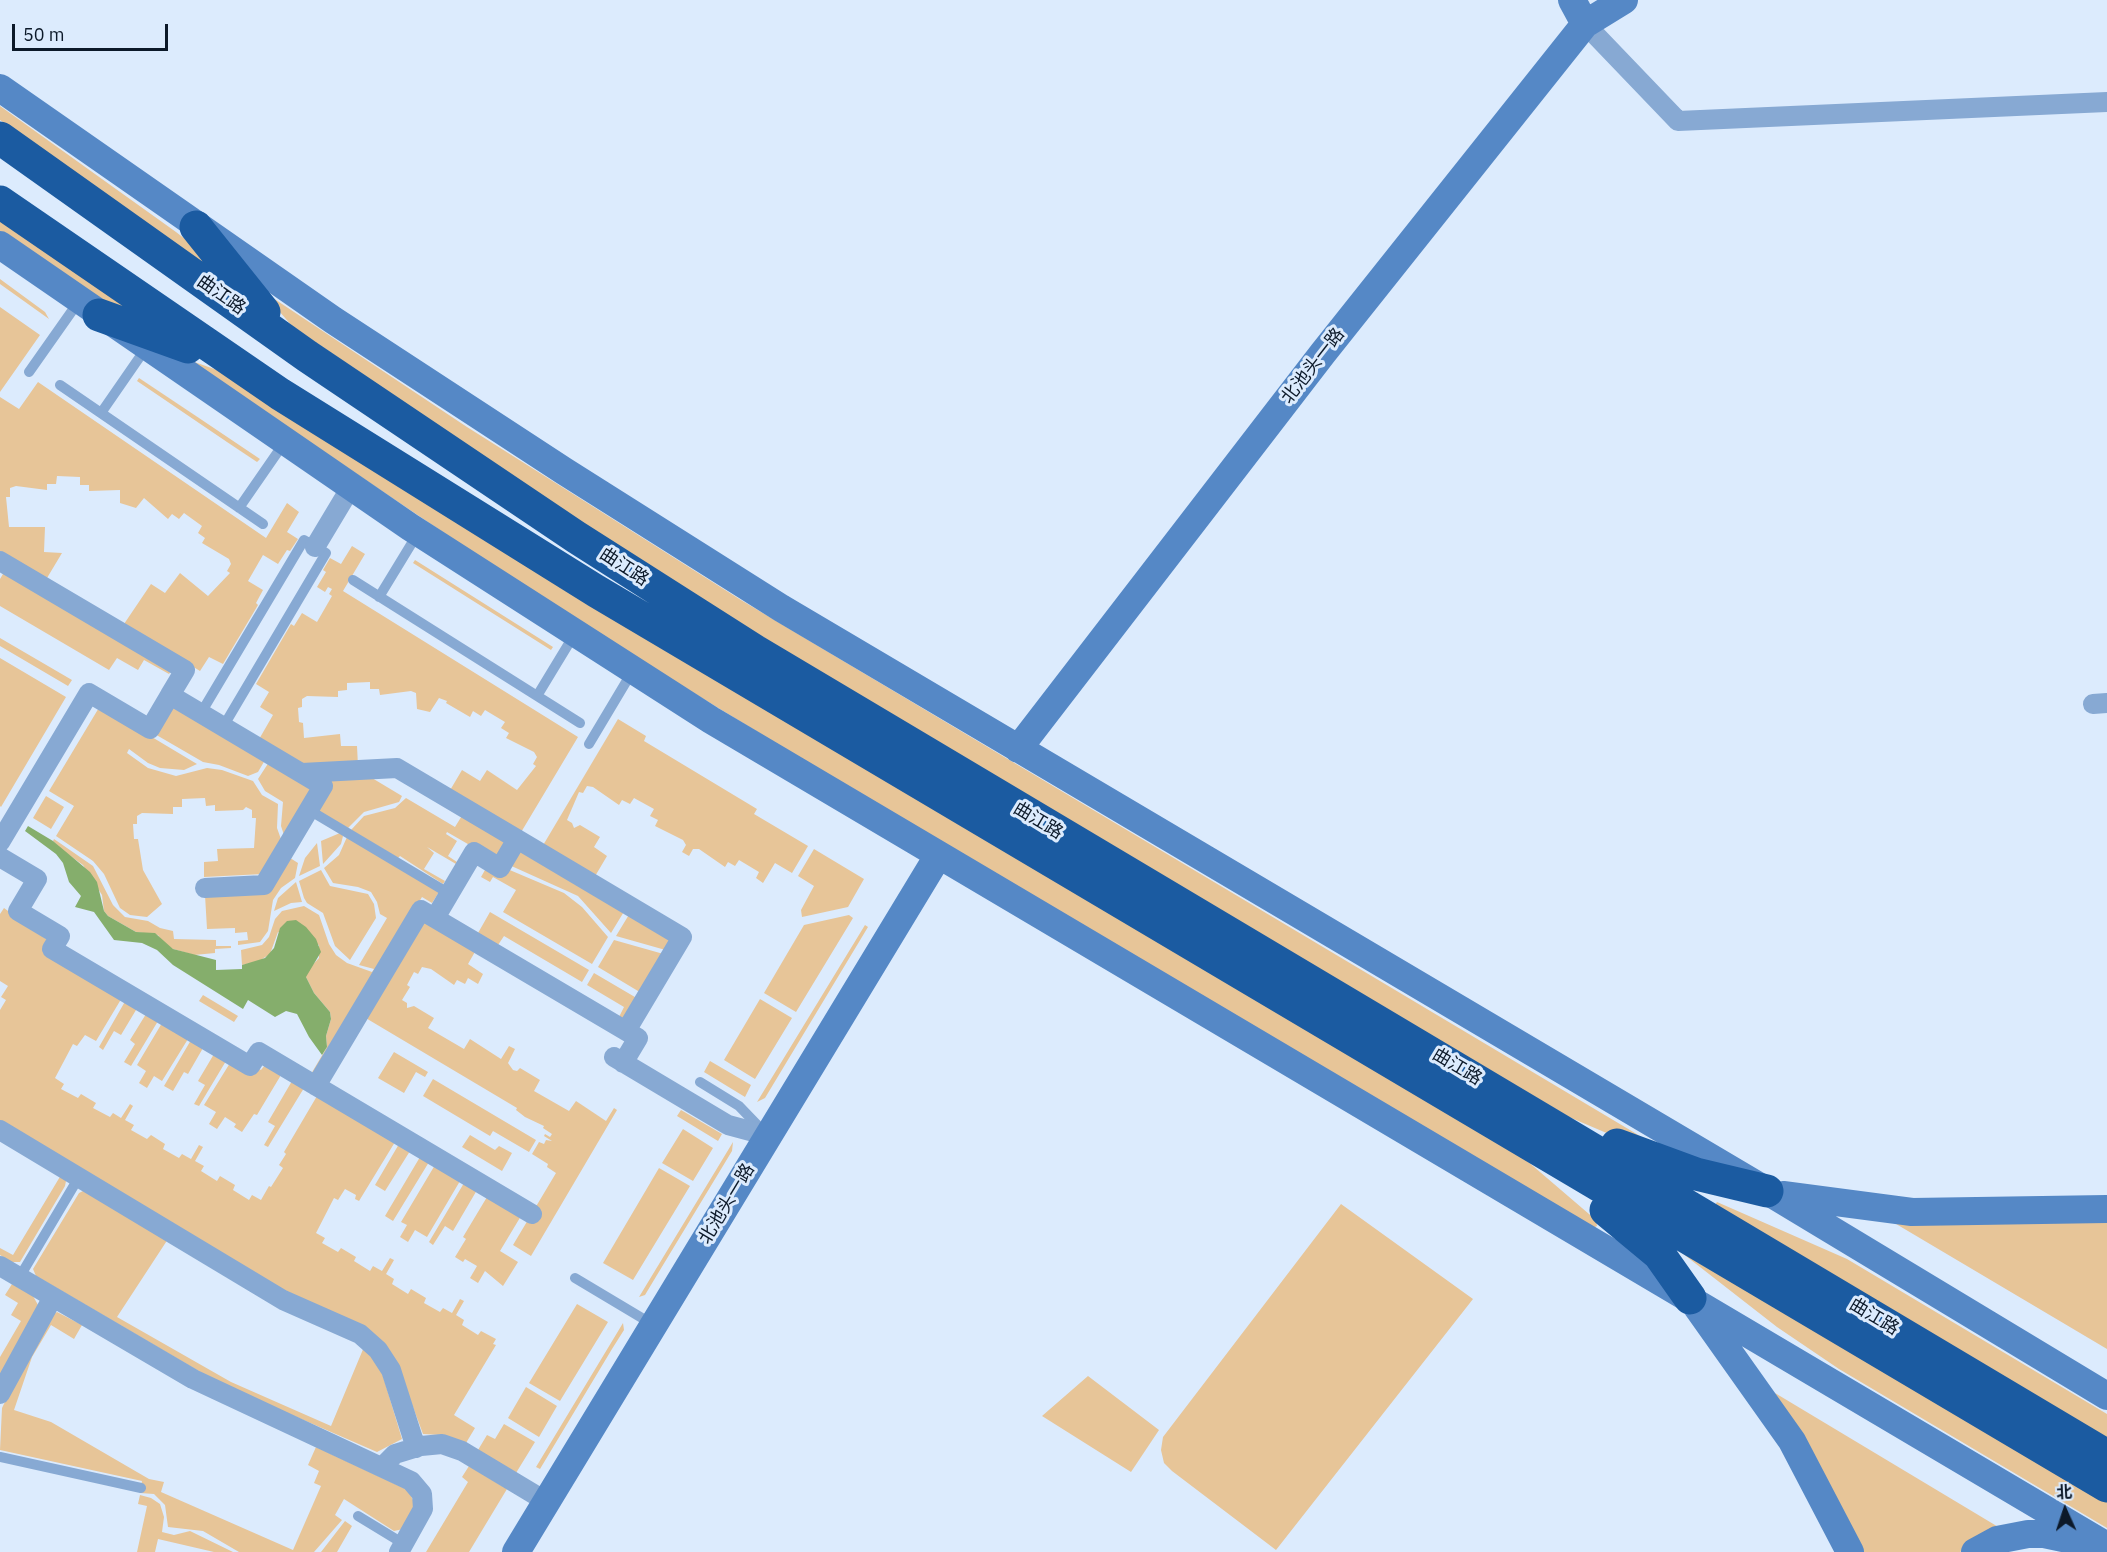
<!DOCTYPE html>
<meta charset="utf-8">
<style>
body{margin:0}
#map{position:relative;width:2107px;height:1552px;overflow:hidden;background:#dcebfd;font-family:"IBM Plex Sans","Noto Sans SC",sans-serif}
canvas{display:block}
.north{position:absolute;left:2035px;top:1480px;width:60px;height:60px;-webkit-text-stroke:4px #dcebfd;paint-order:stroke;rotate:357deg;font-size:16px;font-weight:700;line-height:24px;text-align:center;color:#0c1929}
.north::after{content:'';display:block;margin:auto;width:21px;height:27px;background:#0c1929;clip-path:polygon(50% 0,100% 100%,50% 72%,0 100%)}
.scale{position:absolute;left:12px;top:24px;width:156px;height:27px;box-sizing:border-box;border:3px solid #0c1929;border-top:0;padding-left:8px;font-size:18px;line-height:21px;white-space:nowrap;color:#0c1929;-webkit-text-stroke:4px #dcebfd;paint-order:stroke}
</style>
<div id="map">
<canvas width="2107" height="1552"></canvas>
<div class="north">北</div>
<div class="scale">50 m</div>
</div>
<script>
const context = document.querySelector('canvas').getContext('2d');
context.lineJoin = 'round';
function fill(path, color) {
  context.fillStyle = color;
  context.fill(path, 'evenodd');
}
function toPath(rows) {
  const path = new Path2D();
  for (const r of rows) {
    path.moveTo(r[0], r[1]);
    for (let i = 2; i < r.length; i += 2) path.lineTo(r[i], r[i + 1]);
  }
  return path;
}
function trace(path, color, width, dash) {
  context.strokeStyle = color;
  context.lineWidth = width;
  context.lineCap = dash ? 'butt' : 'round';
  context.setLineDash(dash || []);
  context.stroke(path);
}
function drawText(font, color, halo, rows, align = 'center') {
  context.font = font + ' "IBM Plex Sans","Noto Sans SC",sans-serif';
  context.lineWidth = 6;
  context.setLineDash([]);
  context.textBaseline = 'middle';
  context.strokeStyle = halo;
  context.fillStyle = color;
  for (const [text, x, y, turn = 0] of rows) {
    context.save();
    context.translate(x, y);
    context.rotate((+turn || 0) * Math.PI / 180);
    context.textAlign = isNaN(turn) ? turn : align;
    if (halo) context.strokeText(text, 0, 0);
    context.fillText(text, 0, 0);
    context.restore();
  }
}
const green = toPath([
 [0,106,176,232,194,246,216,271,162,236,0,120],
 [0,216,142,316,114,308,74,284,0,231],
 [0,279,45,312,49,319,0,284],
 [266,296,270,296,467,427,741,600,1645,1139,1637,1146,1569,1117,797,660,527,487,292,326],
 [0,307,40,335,0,392],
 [186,359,217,370,1526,1160,1596,1220,1597,1226,1593,1228,944,846,563,613],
 [139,378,199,418,260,459,257,462,227,442,137,381],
 [38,382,266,538,287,503,299,512,287,532,298,539,290,551,287,550,278,564,263,555,248,581,263,590,256,603,258,605,223,664,209,657,200,671,124,624,151,584,165,593,180,573,208,596,230,573,227,571,231,564,229,559,202,543,205,538,198,533,202,526,184,513,179,519,172,514,168,519,144,498,136,508,120,503,120,490,89,491,89,485,80,485,80,477,57,476,56,484,47,484,47,490,16,486,10,488,10,497,6,497,9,527,45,527,44,552,62,553,47,578,0,551,0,397,19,409],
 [352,546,365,554,343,591,578,737,520,834,449,792,462,770,480,781,487,770,517,790,536,766,533,764,537,757,534,752,506,738,509,733,501,728,505,722,485,710,481,716,473,711,470,717,446,703,447,701,439,698,430,712,417,709,416,693,411,691,380,695,379,689,370,689,370,682,347,683,347,690,338,691,338,697,307,696,302,699,302,707,298,708,299,722,303,723,304,738,340,734,341,746,357,746,358,766,305,768,258,741,273,715,260,707,269,692,256,684,291,624,294,626,302,613,317,622,332,596,329,594,332,589,328,587,325,592,317,587,326,572,323,570,330,558,341,564],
 [415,560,553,647,551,650,413,563],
 [6,569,172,670,169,674,144,660,138,670,117,658,109,670,0,606,0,579],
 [0,638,72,680,68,686,0,646],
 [0,658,66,697,1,807,0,806],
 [172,702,265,760,258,772,248,776,219,765,203,762,153,733],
 [100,706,197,764,184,770,160,768,148,763,129,749,127,753,148,768,176,776,207,768,222,770,253,781,262,795,278,804,277,828,282,842,263,874,204,877,204,862,218,861,217,849,254,848,256,818,252,818,252,810,246,807,243,810,215,811,215,805,206,806,205,798,182,799,182,807,173,807,173,814,142,813,137,816,137,824,133,824,134,839,138,839,143,870,162,904,147,917,130,915,120,908,104,874,93,861,56,836,74,806,49,791],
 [618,719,646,736,644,741,757,809,754,814,808,846,792,873,775,863,763,883,756,878,759,872,739,860,735,866,728,862,725,867,699,849,693,849,689,856,682,852,686,845,683,840,655,826,658,820,650,816,654,809,634,798,630,804,622,800,619,805,593,787,587,786,583,793,579,792,567,820,572,823,574,828,580,825,600,837,594,847,607,856,594,878,542,847],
 [269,762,314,789,285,838,281,826,283,802,265,791,258,779],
 [367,775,402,796,399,802,364,812,348,828,315,809,320,777],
 [46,796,64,807,51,829,33,818],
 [406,798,455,827,463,814,508,840,499,856,480,851,447,832,446,834,457,841,448,856,457,862,456,864,427,847,434,853,424,869,445,881,443,884,400,856,398,858,351,830,364,816,395,808],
 [340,833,343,836,341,844,323,864,321,841],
 [347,837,439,892,432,903,422,897,315,1077,311,1074,327,1047,326,1036,331,1019,330,1012,314,993,306,977,306,972,319,958,319,945,278,932,270,954,259,961,242,965,241,950,262,945,269,937,275,919,282,911,304,906,319,915,329,944,336,955,347,963,372,972,374,969,359,965,387,918,380,914,377,902,371,892,358,887,333,883,324,868,339,855],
 [54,839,93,866,113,905,125,917,148,921,160,928,173,931,174,939,216,940,216,946,231,946,231,948,215,949,215,953,194,955,173,949,164,944,158,935,136,932,108,916,104,911,102,895,83,865,66,853,53,841],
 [317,843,320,866,299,876,305,858],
 [518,846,625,910,611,933,578,896,507,864],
 [814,849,864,879,848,907,802,917,801,910,814,886,798,876],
 [287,856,298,863,295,878,281,888,273,900,268,931,260,942,238,945,238,941,248,940,247,932,235,933,235,928,207,929,205,895,265,891],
 [505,868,564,893,582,907,608,937,592,964,503,912,516,890,493,877,490,882,481,877,485,870],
 [321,870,330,886,368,894,374,904,376,918,350,960,335,946,323,913,307,903,304,898,299,881],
 [296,882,302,902,291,903,274,911,278,898],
 [4,908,123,996,96,1041,85,1035,77,1046,73,1044,55,1078,64,1084,61,1089,78,1098,81,1094,96,1103,93,1108,110,1117,113,1113,121,1118,130,1104,133,1106,125,1120,134,1125,131,1130,147,1139,151,1135,165,1144,163,1149,179,1158,182,1154,191,1159,199,1145,203,1147,195,1161,204,1166,201,1171,217,1181,220,1176,235,1185,233,1190,249,1200,252,1195,261,1200,269,1186,271,1187,283,1168,279,1165,286,1154,284,1152,317,1096,395,1142,359,1201,355,1199,356,1195,345,1189,338,1200,334,1198,316,1233,325,1238,322,1243,338,1252,341,1248,356,1257,354,1261,370,1271,373,1266,382,1271,390,1258,394,1260,386,1274,394,1279,392,1284,408,1294,411,1289,426,1298,424,1303,440,1312,443,1308,452,1313,460,1299,464,1301,456,1315,464,1320,462,1325,478,1335,481,1331,496,1339,493,1344,496,1345,454,1415,475,1428,466,1443,441,1435,423,1434,400,1372,294,1297,0,1121,0,1010,6,1000,1,997,8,986,0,981,0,914],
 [490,912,589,970,582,982,504,936,498,945,478,933],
 [630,913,676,940,669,951,616,936],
 [849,915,853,918,796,1012,764,993,804,925],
 [423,919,476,950,468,964,483,974,478,984,468,978,465,984,457,980,454,985,431,969,422,967,418,974,414,972,407,985,410,987,402,1000,407,1003,407,1008,414,1006,434,1018,428,1028,464,1049,470,1039,501,1059,509,1046,515,1049,508,1063,513,1070,517,1071,520,1068,540,1080,534,1091,569,1111,576,1101,606,1121,614,1108,617,1110,531,1256,513,1245,556,1173,547,1167,548,1164,532,1154,539,1142,544,1144,546,1140,552,1141,544,1136,545,1134,550,1137,552,1134,543,1128,544,1126,525,1117,516,1110,517,1108,364,1017],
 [865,925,868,927,765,1098,757,1102],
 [614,940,667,955,643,994,598,967],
 [594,973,640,1000,627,1021,619,1017,624,1007,587,985],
 [203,995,238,1016,234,1022,199,1001],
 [127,998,139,1005,121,1035,114,1031,103,1050,99,1047],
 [760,999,792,1018,755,1079,724,1060],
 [146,1014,158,1021,131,1066,124,1062,135,1044,130,1040],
 [162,1023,188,1039,162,1081,154,1076,147,1088,139,1083,146,1071,137,1065],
 [191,1040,203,1048,188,1074,184,1072,173,1091,164,1086],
 [394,1052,428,1072,425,1077,416,1072,404,1093,378,1078],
 [214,1054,226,1061,199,1106,194,1104,205,1085,198,1081],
 [710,1061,751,1085,745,1097,704,1072],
 [230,1063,252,1065,261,1070,265,1065,281,1075,257,1115,254,1114,242,1132,234,1127,236,1124,225,1117,217,1129,209,1124,216,1112,204,1105],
 [433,1079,536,1140,529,1152,493,1131,490,1136,423,1096],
 [292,1081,304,1088,268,1147,264,1145,275,1126,268,1122],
 [681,1110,722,1134,718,1141,677,1116],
 [683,1129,713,1148,693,1181,662,1163],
 [470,1135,495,1150,499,1146,512,1153,502,1171,462,1147],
 [733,1142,732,1151,657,1275,645,1295,639,1297],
 [399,1144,410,1151,385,1191,375,1185],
 [420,1157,429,1162,393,1221,385,1216],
 [435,1165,460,1181,427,1237,415,1230,408,1242,400,1237,407,1225,401,1222],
 [659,1168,690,1186,633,1280,603,1263],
 [61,1175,66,1181,65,1186,20,1262,11,1262,0,1255,0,1248,13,1255],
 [464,1183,477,1190,453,1231,445,1226,433,1245,429,1242],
 [85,1190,168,1239,117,1317,231,1382,331,1426,364,1347,380,1366,402,1439,377,1452,246,1395,214,1380,36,1276,33,1269,79,1193],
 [487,1197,521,1216,500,1251,518,1262,503,1286,485,1271,478,1283,470,1278,477,1266,465,1259,463,1262,455,1257,466,1239,463,1237],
 [1717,1202,1847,1259,2107,1414,2107,1442,1713,1208],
 [1341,1204,1473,1299,1276,1550,1172,1471,1164,1463,1161,1450,1163,1437],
 [2107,1217,2107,1349,1886,1218],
 [1682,1253,2107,1499,2107,1528,1839,1369,1777,1327],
 [12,1284,33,1296,38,1305,0,1376,0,1357,21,1321,11,1315,18,1303,5,1295],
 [577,1304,608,1322,560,1401,529,1383],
 [57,1312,82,1325,74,1339,51,1325,32,1357,14,1410,51,1422,149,1479,164,1482,161,1492,293,1550,321,1486,314,1483,319,1471,308,1465,316,1447,408,1490,415,1504,403,1529,394,1531,344,1499,335,1515,342,1520,314,1552,239,1552,203,1531,168,1527,165,1505,154,1494,140,1493,142,1481,0,1450,2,1408,17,1377,54,1314],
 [623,1323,624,1330,612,1349,540,1469,536,1467],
 [1088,1376,1159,1430,1131,1472,1042,1416],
 [526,1387,557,1406,539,1437,508,1418],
 [1775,1393,2000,1528,1960,1552,1860,1552],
 [504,1424,535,1442,516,1473,478,1450,487,1435,495,1439],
 [469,1466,507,1489,469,1552,426,1552,468,1482,462,1477],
 [140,1495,151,1498,160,1504,164,1517,162,1532,174,1535,190,1531,233,1552,214,1552,158,1539,155,1552,137,1552,147,1506,138,1504],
 [345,1521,352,1526,337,1552,321,1552]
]);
const water = toPath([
 [28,826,53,841,90,872,97,882,104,911,108,916,136,932,155,933,173,949,216,960,216,970,242,969,242,965,265,958,274,948,280,928,287,921,296,920,306,927,316,939,321,952,306,977,314,993,330,1012,331,1019,326,1036,327,1047,322,1055,309,1037,297,1014,286,1011,275,1017,248,1000,243,1009,173,965,157,950,142,943,114,940,94,912,75,907,81,896,69,882,63,863,56,854,25,831]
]);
const lane = toPath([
 [29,372,79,301],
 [60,385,263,524],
 [101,413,146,348],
 [239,508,284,443],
 [353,580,580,723],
 [379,597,418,533],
 [537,696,574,635],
 [201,713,304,540,326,553,223,727],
 [589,744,632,672],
 [309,810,450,894],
 [700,1082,739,1106,765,1133],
 [19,1278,79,1177],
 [575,1278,652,1324],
 [0,1457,141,1488],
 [358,1516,404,1544]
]);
const street = toPath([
 [1585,24,1678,121,2107,102],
 [315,547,351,487],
 [0,561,185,670,170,695],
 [2093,704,2107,703],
 [302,773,397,768,517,839],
 [0,842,89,693,150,729,170,695,323,786,264,885,205,888],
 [0,857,37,879,18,911,60,936,52,949,250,1066,259,1052,532,1214],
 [435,918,474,852,500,868,517,839,682,937,626,1031],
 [614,1057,728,1125,769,1136],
 [316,1086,421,910,638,1038,623,1063],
 [0,1130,283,1300,360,1334,378,1350,391,1370,416,1448],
 [0,1266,193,1379,411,1481,422,1494,423,1509,399,1552],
 [0,1394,53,1297],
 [383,1466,395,1454,421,1446,442,1444,462,1451,547,1502]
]);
const secondary = toPath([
 [1572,0,1585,24],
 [0,88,333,320,564,471,781,608,1767,1191,2107,1396],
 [0,245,410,527,711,720,2107,1546],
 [1018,749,1323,353,1585,24,1624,0],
 [1783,1195,1912,1212,2107,1209],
 [1697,1307,1792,1441,1850,1552],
 [516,1552,938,856],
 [1975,1552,1997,1540,2028,1534,2044,1534,2086,1543]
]);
const highway = toPath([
 [0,138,307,356,576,537,755,651,2107,1456],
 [0,202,280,394,596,591,2107,1486],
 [196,227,264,312],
 [99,315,188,347],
 [1617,1145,1696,1174,1767,1191],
 [1606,1210,1659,1254,1690,1298]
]);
const streetNames = [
 ["曲江路",221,295,35],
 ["北池头一路",1313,366,-52],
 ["曲江路",624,567,33],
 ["曲江路",1038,821,31],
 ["曲江路",1457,1067,31],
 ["北池头一路",727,1204,-59],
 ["曲江路",1874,1317,31]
];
fill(green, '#e7c598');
fill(water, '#85ae6c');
trace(lane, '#87a9d3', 10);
trace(street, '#87a9d3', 20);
trace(secondary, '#5588c6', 28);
trace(highway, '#1b5ba1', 33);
drawText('18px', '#0c1929', '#dcebfd', streetNames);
</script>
